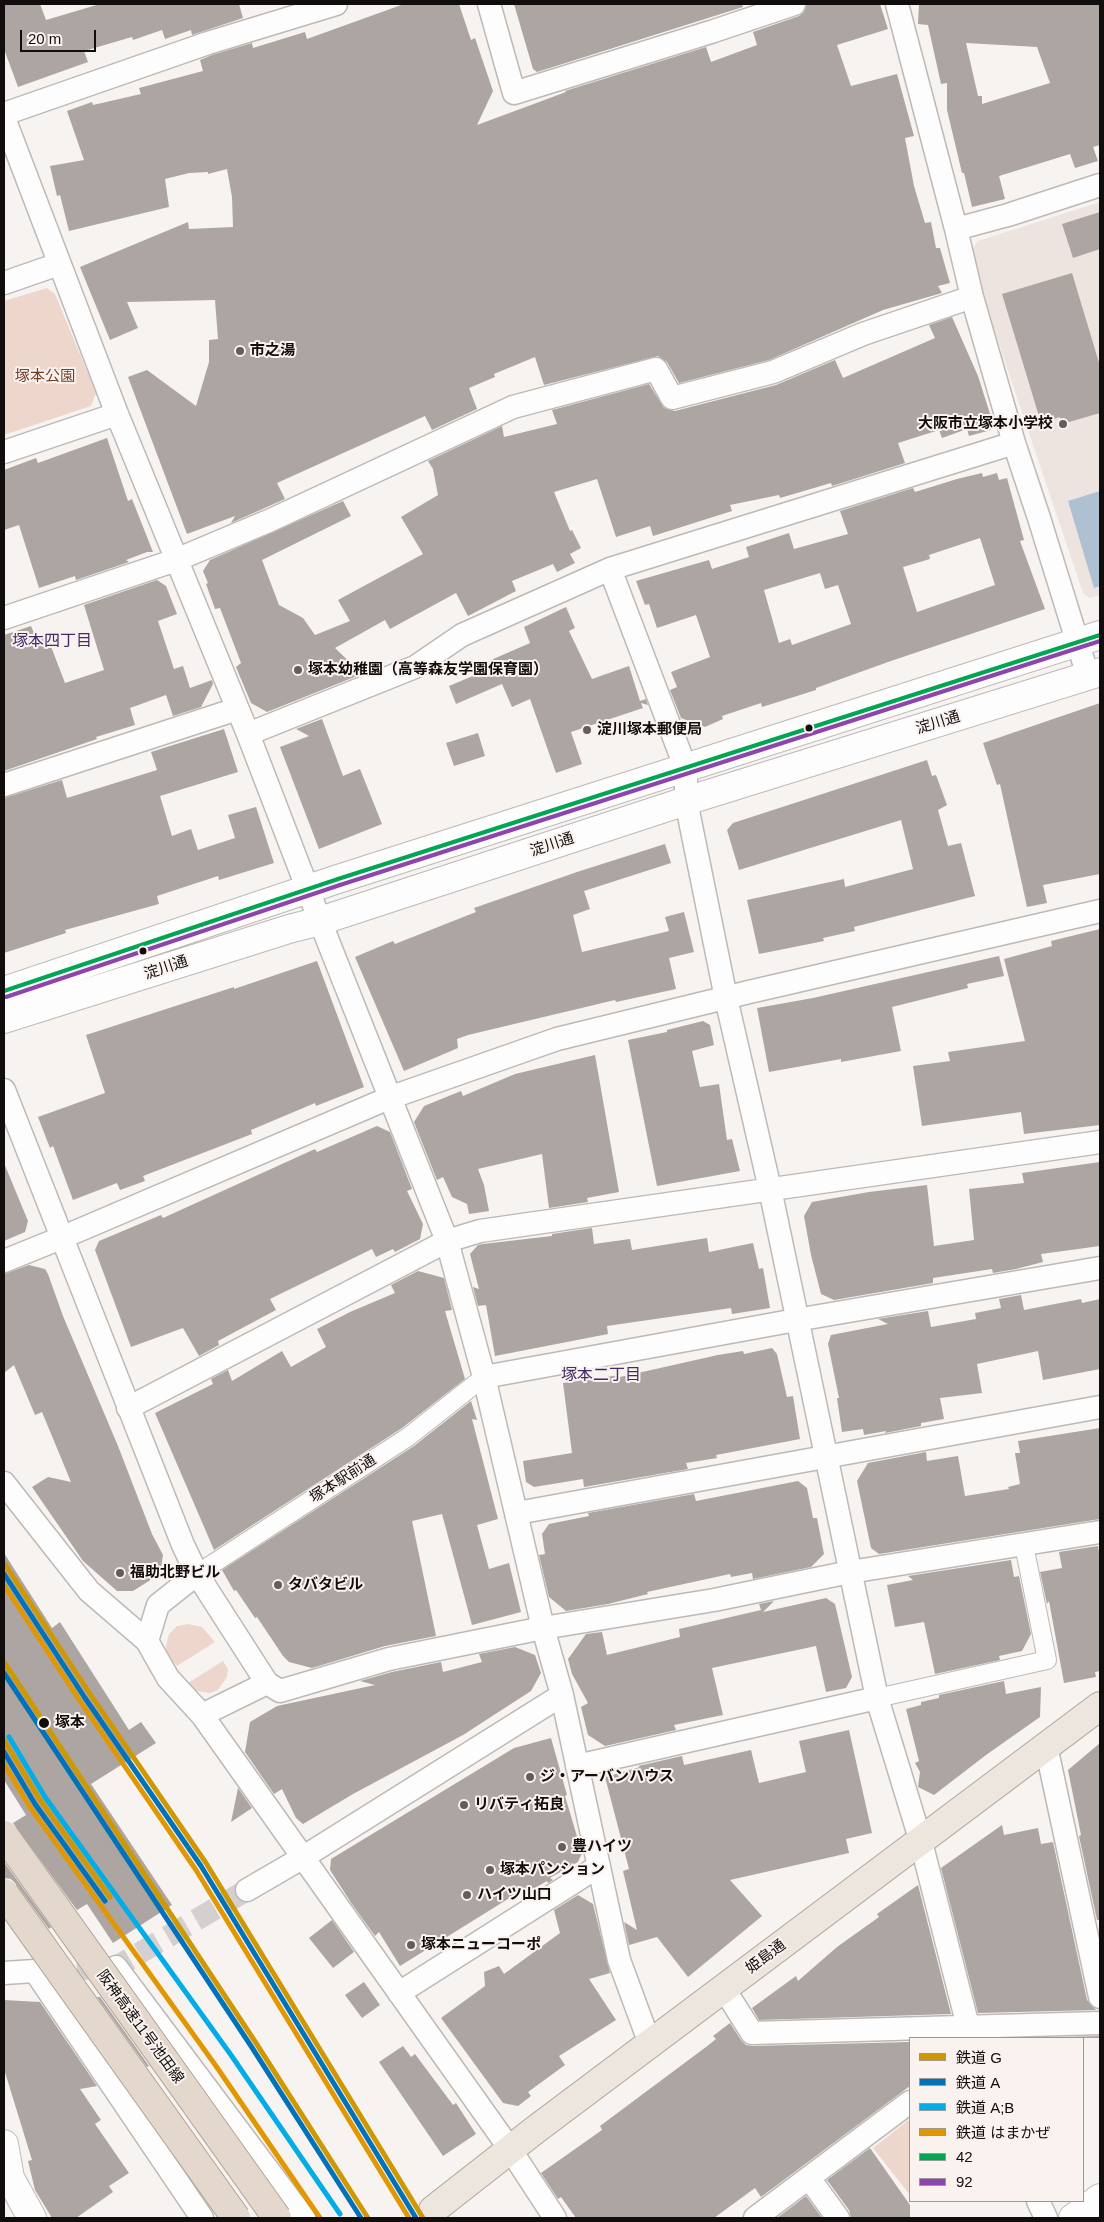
<!DOCTYPE html>
<meta charset="utf-8">
<style>
body{margin:0}
#map{position:relative;width:1104px;height:2222px;overflow:hidden;background:#f7f3f1;font-family:Helvetica,"Noto Sans JP",sans-serif}
canvas{display:block}
.frame{position:absolute;inset:0;border:5px solid #100d0c;pointer-events:none}
.legend{position:absolute;left:909px;top:2037px;width:175px;height:165px;box-sizing:border-box;background:#f9f2ef;border:1px solid #9c9694;margin:0;padding:6px 9px;list-style:none;font-size:15px;color:#100d0c}
.legend li{display:flex;align-items:center;gap:10px;height:25px}
.legend b{width:25px;border:1px solid #9c9694}
.scale{position:absolute;left:20px;top:30px;width:76px;height:22px;box-sizing:border-box;border:2px solid #100d0c;border-top:0;padding-left:6px;font-size:15px;line-height:18px;white-space:nowrap;color:#100d0c;-webkit-text-stroke:4px #f9f2ef;paint-order:stroke}
</style>
<div id="map">
<canvas width="1104" height="2222"></canvas>
<div class="frame"></div>
<ul class="legend">
<li><b style="height:6px;background:#cf9702"></b>鉄道 G</li>
<li><b style="height:6px;background:#0072ba"></b>鉄道 A</li>
<li><b style="height:6px;background:#02ade7"></b>鉄道 A;B</li>
<li><b style="height:6px;background:#e09701"></b>鉄道 はまかぜ</li>
<li><b style="height:6px;background:#00a651"></b>42</li>
<li><b style="height:6px;background:#8e44ad"></b>92</li>
</ul>
<div class="scale">20 m</div>
</div>
<script>
const context = document.querySelector('canvas').getContext('2d');
context.lineJoin = 'round';
function fill(path, color) {
  context.fillStyle = color;
  context.fill(path, 'evenodd');
}
function toPath(rows) {
  const path = new Path2D();
  for (const r of rows) {
    path.moveTo(r[0], r[1]);
    for (let i = 2; i < r.length; i += 2) path.lineTo(r[i], r[i + 1]);
  }
  return path;
}
function trace(path, color, width, dash) {
  context.strokeStyle = color;
  context.lineWidth = width;
  context.lineCap = dash ? 'butt' : 'round';
  context.setLineDash(dash || []);
  context.stroke(path);
}
function drawText(font, color, halo, rows, align = 'center') {
  context.font = font + ' Helvetica,"Noto Sans JP",sans-serif';
  context.lineWidth = 4;
  context.setLineDash([]);
  context.textBaseline = 'middle';
  context.strokeStyle = halo;
  context.fillStyle = color;
  for (const [text, x, y, turn = 0] of rows) {
    context.save();
    context.translate(x, y);
    context.rotate((+turn || 0) * Math.PI / 180);
    context.textAlign = isNaN(turn) ? turn : align;
    if (halo) context.strokeText(text, 0, 0);
    context.fillText(text, 0, 0);
    context.restore();
  }
}
const built = toPath([
 [1100,202,1100,595,1090,598,1083,593,969,255,978,241]
]);
const green = toPath([
 [47,288,55,294,96,393,91,406,4,435,4,301],
 [188,1624,202,1627,215,1642,177,1666,167,1655,166,1646,169,1634,177,1626],
 [223,1661,228,1669,227,1677,218,1690,210,1693,191,1690,188,1683],
 [910,2119,910,2195,873,2148]
]);
const water = toPath([
 [1100,491,1100,586,1094,588,1068,501]
]);
const building = toPath([
 [4,4,40,4,46,20,100,4,239,4,243,18,192,35,191,30,165,39,162,30,133,40,132,37,84,51,88,62,18,87,4,49],
 [404,4,459,4,471,40,475,38,493,91,477,125,566,92,565,91,706,47,711,62,757,45,753,32,799,16,804,12,807,4,880,4,888,29,837,45,851,86,897,74,914,136,905,138,914,186,925,223,931,222,936,248,940,248,950,283,938,286,942,293,883,310,769,360,679,383,667,362,658,356,544,385,535,357,494,374,495,377,469,388,477,409,432,430,425,416,277,483,285,499,231,523,235,516,187,534,128,377,147,370,196,406,209,362,209,340,218,339,215,300,127,302,138,328,110,340,80,267,188,222,189,229,233,227,232,197,227,169,208,174,208,172,189,173,165,179,169,207,69,231,60,195,57,196,50,166,84,160,67,111,92,102,93,105,141,94,139,88,203,71,200,60,212,55,252,43,253,48,305,32,307,39],
 [514,4,742,4,743,7,537,72,533,69],
 [919,4,1100,4,1100,145,1093,147,1098,161,1075,168,1070,154,999,176,1005,199,972,207,964,173,962,173,947,110,947,83,941,84,928,25,918,24],
 [966,43,1037,47,1050,83,982,104,982,96,978,96],
 [1100,212,1100,249,1073,258,1062,224],
 [1072,273,1100,366,1100,413,1062,424,1060,417,1041,423,1002,294],
 [952,317,978,376,992,420,988,421,991,430,969,436,967,429,942,438,939,430,898,443,905,463,832,486,831,483,780,498,779,495,730,505,732,511,653,536,650,526,616,537,597,479,554,492,570,531,572,530,581,548,570,554,575,563,557,572,553,564,512,581,516,591,468,616,456,593,390,629,385,620,335,648,362,674,267,712,251,703,236,667,241,663,220,608,215,609,206,584,208,583,203,571,210,560,343,501,351,516,262,560,279,605,303,618,315,635,350,621,338,600,423,554,401,517,438,495,433,469,428,461,502,426,504,437,557,424,552,410,649,384,664,408,675,411,776,385,835,360,843,378,935,338,929,325],
 [107,438,128,501,132,499,153,552,147,552,126,560,129,562,76,580,75,576,39,588,19,525,4,530,4,470,36,458,38,463],
 [982,473,983,477,997,473,999,480,1007,478,1024,540,1020,541,1045,609,888,662,816,688,816,690,762,707,761,703,722,716,723,719,705,727,681,718,670,690,677,687,671,672,710,657,696,615,657,628,649,604,645,605,636,581,709,560,712,569,749,557,746,547,789,533,794,549,848,534,840,511,913,488,915,492,957,479],
 [980,538,995,585,917,612,903,567,930,559,929,555],
 [820,573,825,589,838,585,851,624,792,645,790,639,779,643,764,590],
 [157,580,166,586,177,614,158,621,174,669,183,666,190,688,212,680,213,684,201,707,173,716,166,695,130,708,135,725,96,737,97,739,4,771,4,635,31,626,37,640,47,636,65,683,104,670,84,605],
 [566,607,575,628,569,631,592,679,629,666,640,701,646,699,648,705,641,703,643,708,571,732,582,764,556,773,530,699,512,707,502,684,456,704,449,686,494,667,491,660,530,643,524,627],
 [1100,703,1100,874,1043,885,1047,903,1027,907,1000,784,997,785,983,743],
 [322,719,343,776,360,769,382,824,319,849,280,747,309,736,296,729],
 [224,729,238,772,160,796,172,836,191,829,198,850,235,838,228,815,256,807,274,863,219,880,218,876,157,896,159,904,65,930,66,933,4,953,4,798,62,780,67,798,157,770,151,752],
 [478,733,485,756,454,766,446,743],
 [927,760,932,776,936,775,947,805,938,810,948,846,961,843,975,896,854,927,855,931,823,938,824,941,759,954,747,900,844,879,845,887,913,869,901,820,739,870,727,830,733,823],
 [665,844,671,863,584,891,590,909,573,915,582,952,669,931,665,917,684,912,694,952,669,958,676,989,616,1002,615,1000,468,1035,457,1039,458,1048,404,1071,355,957,393,941,395,944,476,912,474,908,577,872],
 [1100,929,1100,1125,1024,1134,1021,1112,922,1126,913,1066,950,1061,948,1052,1025,1041,1004,959,1052,946,1051,941],
 [999,956,1004,976,967,984,968,988,892,1007,901,1051,841,1062,841,1059,769,1072,757,1008,813,998],
 [317,961,364,1087,316,1106,315,1103,251,1130,252,1134,143,1176,145,1181,120,1190,117,1183,73,1200,53,1146,50,1148,38,1117,105,1093,86,1035,234,987,234,989],
 [703,1021,710,1025,714,1045,692,1051,700,1087,719,1084,727,1140,732,1139,740,1171,657,1186,628,1040,667,1032,667,1030],
 [595,1055,619,1192,587,1198,588,1202,549,1208,542,1154,478,1169,484,1185,489,1211,469,1214,467,1204,452,1197,443,1177,437,1180,414,1122,424,1106,461,1091,463,1096,515,1074],
 [377,1126,390,1132,412,1189,407,1191,423,1224,420,1239,395,1252,393,1249,376,1257,372,1249,270,1299,276,1310,218,1341,219,1345,199,1356,183,1328,131,1347,95,1250,99,1241,161,1215,163,1218,315,1149,317,1152],
 [1100,1162,1100,1246,1041,1254,1043,1262,1016,1269,993,1273,992,1269,933,1278,933,1283,834,1300,821,1294,811,1255,804,1216,812,1202,869,1192,927,1185,934,1246,974,1240,969,1189,1024,1183,1022,1173],
 [4,1163,28,1221,25,1232,4,1241],
 [592,1228,594,1244,630,1239,632,1250,707,1238,709,1252,753,1243,759,1269,763,1268,770,1308,732,1314,731,1308,607,1326,608,1334,495,1356,486,1305,478,1306,473,1287,479,1289,470,1254,478,1245,483,1244,552,1236,552,1234],
 [29,1265,45,1269,48,1274,63,1316,118,1446,152,1534,163,1555,160,1574,133,1591,117,1591,83,1561,32,1487,48,1477,71,1482,42,1412,35,1415,14,1365,4,1373,4,1274],
 [418,1271,444,1278,452,1310,445,1311,465,1379,402,1428,214,1550,155,1413,213,1384,211,1379,228,1370,232,1381,282,1351,291,1367,326,1347,317,1329,350,1312,395,1293,391,1285],
 [1021,1295,1024,1310,1081,1299,1082,1303,1100,1299,1100,1369,1043,1380,1038,1351,977,1364,982,1393,940,1398,944,1419,921,1423,921,1426,885,1433,886,1431,864,1435,863,1429,842,1432,837,1398,839,1398,828,1344,831,1335,888,1324,878,1319,928,1311,931,1327,976,1319,975,1313,1001,1308,999,1299],
 [772,1348,777,1354,787,1397,793,1396,800,1439,716,1455,717,1458,686,1463,688,1469,584,1487,583,1479,534,1487,526,1482,523,1461,572,1453,563,1383,620,1375,620,1377,718,1355,743,1351,744,1354],
 [471,1401,477,1420,472,1419,498,1519,477,1525,489,1569,509,1563,521,1612,472,1625,442,1514,412,1521,436,1636,385,1646,312,1668,289,1662,283,1656,257,1617,255,1618,236,1590,234,1591,222,1570,414,1446],
 [1100,1428,1100,1519,879,1554,871,1548,857,1481,868,1463,926,1452,927,1461,958,1456,965,1496,1009,1489,1008,1487,1020,1484,1015,1453,1020,1453,1018,1441],
 [798,1481,807,1488,813,1518,817,1518,824,1554,811,1567,753,1579,752,1573,731,1577,730,1574,647,1592,648,1594,608,1604,566,1611,549,1597,539,1555,545,1554,542,1534,549,1524,589,1516,588,1513,694,1494,696,1501],
 [1098,1546,1100,1556,1100,1671,1095,1672,1096,1677,1064,1683,1049,1601,1047,1604,1040,1572,1062,1568,1059,1552],
 [4,1553,52,1628,60,1622,129,1730,141,1722,156,1743,91,1784,172,1905,113,1943,87,1904,77,1910,13,1823,26,1815,4,1780],
 [1011,1560,1014,1577,1019,1576,1031,1634,1022,1651,999,1656,1000,1660,935,1674,924,1622,895,1627,887,1585,913,1580,908,1576],
 [826,1598,835,1604,852,1677,846,1688,826,1692,816,1646,712,1668,723,1715,674,1725,676,1730,605,1746,588,1735,581,1707,588,1703,572,1674,568,1659,586,1634,602,1632,607,1655,680,1637,679,1629,761,1610,759,1604,774,1601,763,1612],
 [515,1647,535,1655,541,1673,531,1691,463,1735,353,1794,303,1824,296,1818,282,1789,274,1794,245,1752,250,1722,277,1706,375,1685,360,1681,392,1672,441,1662,443,1672,482,1662,479,1654],
 [1004,1681,1006,1694,1041,1687,1040,1717,986,1755,934,1795,918,1787,920,1772,915,1763,919,1761,906,1709,921,1705,921,1702,939,1698,939,1695],
 [849,1730,872,1833,846,1839,849,1853,730,1880,762,1916,688,1977,657,1937,629,1945,624,1922,637,1930,623,1871,629,1869,605,1777,640,1767,638,1766,682,1756,684,1765,751,1750,759,1783,806,1772,799,1741],
 [551,1738,567,1795,565,1796,582,1853,578,1862,550,1878,553,1880,548,1883,547,1881,526,1893,524,1889,400,1966,379,1932,375,1936,352,1904,330,1870,331,1859,514,1748],
 [1100,1743,1100,1920,1097,1920,1079,1836,1081,1835,1068,1770],
 [238,1788,252,1808,231,1822],
 [1002,1825,1004,1835,1038,1828,1041,1844,1053,1842,1087,2000,1096,2010,978,2013,941,1868],
 [4,1862,51,1927,49,1929,16,1884,11,1879,4,1878],
 [918,1885,951,2014,759,2020,752,2008,796,1976,798,1981,837,1947,879,1917,877,1914],
 [578,1895,593,1904,610,1973,589,1979,616,2020,559,2056,565,2065,528,2092,531,2096,518,2106,503,2103,441,2018,485,1986,484,1972,499,1966,504,1974,560,1933,554,1910],
 [332,1920,354,1952,333,1968,309,1938],
 [364,1982,380,2005,362,2018,345,1995],
 [97,1997,100,1997,149,2066,147,2067],
 [4,2000,40,2002,97,2086,80,2089,101,2120,95,2124,129,2173,109,2186,113,2192,76,2218,52,2218,35,2190,28,2161,32,2160,4,2069],
 [730,2023,741,2040,746,2045,752,2046,910,2042,910,2086,761,2197,755,2188,714,2218,576,2218,561,2197,558,2199,541,2173,602,2130,600,2126,706,2047,716,2039,713,2036],
 [1100,2036,1100,2038,1026,2038],
 [403,2046,411,2057,415,2054,453,2105,456,2103,476,2134,443,2156,379,2062],
 [870,2148,910,2205,910,2218,851,2218,849,2210,827,2180],
 [806,2196,822,2218,777,2218]
]);
const minorTunnel = toPath([
 [44,1971,116,1967,247,1890]
]);
const pedestrian = toPath([
 [197,1574,408,1437,484,1377],
 [877,1698,1047,1660,1024,1545]
]);
const minor = toPath([
 [489,4,514,93,714,31,794,4],
 [897,4,956,229,972,297,1014,443,1039,518,1088,676],
 [4,114,208,43,336,4],
 [4,118,117,414,248,734,320,921,447,1241,484,1377,543,1628,562,1695,619,1960,650,2044],
 [956,229,1008,215,1100,185],
 [4,283,59,264],
 [4,452,117,414],
 [610,569,686,769,686,801,726,998,770,1189,877,1698,921,1842,971,2038],
 [4,618,176,560,271,520,513,407,656,369,672,398,773,372,863,334,972,297],
 [248,734,415,667,462,635,610,569,1014,443],
 [4,785,237,709],
 [4,1090,183,1545,197,1574,267,1683,280,1691,389,1659,543,1628,714,1600,850,1572,1100,1532],
 [4,1261,61,1238,389,1098,557,1039,749,992,1100,911],
 [484,1377,796,1320,1100,1268],
 [128,1408,447,1241,480,1231,1100,1142],
 [4,1483,89,1591,147,1641],
 [517,1513,1100,1407],
 [197,1574,158,1605,147,1641,168,1678,202,1715,510,2149,555,2218],
 [202,1715,267,1683],
 [1046,1746,1100,1997],
 [577,1766,877,1698],
 [247,1890,302,1858,562,1695],
 [116,1967,304,2218],
 [4,1973,35,1971,202,2218],
 [724,1989,752,2033,1100,2023],
 [399,1993,599,1866],
 [809,2178,838,2218],
 [1038,2201,1046,2218],
 [755,2218,910,2102]
]);
const tertiary = toPath([
 [4,991,338,879,1100,635],
 [4,1019,289,929,320,921,686,801,1100,672],
 [4,2144,10,2178,32,2218],
 [1073,2218,1100,2198]
]);
const primary = toPath([
 [433,2210,535,2130,1100,1706]
]);
const motorwayBridge = toPath([
 [4,1835,277,2218],
 [4,1893,236,2218]
]);
const bus1 = toPath([
 [4,991,338,879,1100,635]
]);
const bus2 = toPath([
 [6,997,340,885,1100,641]
]);
const rail1 = toPath([
 [4,1563,90,1694,206,1863,423,2218],
 [4,1662,256,2043,368,2218],
 [4,1740,40,1800,110,1897]
]);
const rail2 = toPath([
 [4,1574,85,1698,201,1866,416,2218],
 [4,1673,251,2046,361,2218],
 [4,1752,35,1804,105,1901]
]);
const rail3 = toPath([
 [9,1737,45,1797,231,2055,340,2214]
]);
const rail4 = toPath([
 [4,1585,80,1701,196,1870,409,2218],
 [4,1764,30,1807,216,2066,320,2218]
]);
const markers = [
 [240,351,5,"#615e5c"],
 [1063,424,5,"#615e5c"],
 [298,670,5,"#615e5c"],
 [809,728,4.5,"#100d0c"],
 [587,730,5,"#615e5c"],
 [143,951,4.5,"#100d0c"],
 [120,1573,5,"#615e5c"],
 [278,1585,5,"#615e5c"],
 [44,1723,6,"#100d0c"],
 [530,1777,5,"#615e5c"],
 [464,1805,5,"#615e5c"],
 [562,1847,5,"#615e5c"],
 [490,1870,5,"#615e5c"],
 [467,1895,5,"#615e5c"],
 [411,1945,5,"#615e5c"]
];
const poiNames = [
 ["市之湯",250,351],
 ["大阪市立塚本小学校",1053,424,"right"],
 ["塚本幼稚園（高等森友学園保育園）",308,670],
 ["淀川塚本郵便局",597,730],
 ["福助北野ビル",130,1573],
 ["タバタビル",288,1585],
 ["ジ・アーバンハウス",540,1777],
 ["リバティ拓良",474,1805],
 ["豊ハイツ",572,1847],
 ["塚本パンション",500,1870],
 ["ハイツ山口",477,1895],
 ["塚本ニューコーポ",421,1945]
];
const parkNames = [
 ["塚本公園",45,377]
];
const streetNames = [
 ["淀川通",938,723,-17],
 ["淀川通",552,845,-18],
 ["淀川通",166,968,-18],
 ["塚本駅前通",343,1479,-33],
 ["姫島通",766,1957,-37],
 ["阪神高速11号池田線",140,2027,54]
];
const stopNames = [
 ["塚本",55,1723]
];
const neighbourhoodNames = [
 ["塚本四丁目",52,642],
 ["塚本二丁目",601,1376]
];
fill(built, '#ede3df');
fill(green, '#edd7cd');
fill(water, '#aec1d3');
fill(building, '#ada5a1');
trace(minorTunnel, '#d4d0cf', 22, [22, 11]);
trace(pedestrian, '#bcb9b7', 20);
trace(minor, '#bcb9b7', 25);
trace(tertiary, '#bcb9b7', 30);
trace(primary, '#b0a496', 30);
trace(pedestrian, '#fefdfd', 18);
trace(minor, '#fefdfd', 22);
trace(tertiary, '#fefdfd', 28);
trace(primary, '#ede6df', 28);
trace(motorwayBridge, '#b0a496', 30, []);
trace(motorwayBridge, '#e3d8cb', 28);
trace(bus1, '#00a651', 4);
trace(bus2, '#8e44ad', 4);
trace(rail1, '#cf9702', 5);
trace(rail2, '#0072ba', 5);
trace(rail3, '#02ade7', 5);
trace(rail4, '#e09701', 5);
for (const [x, y, r, color] of markers) {
  const dot = new Path2D();
  dot.arc(x, y, r, 0, 2 * Math.PI);
  context.fillStyle = color;
  context.fill(dot);
  trace(dot, '#f9f2ef', 2);
}
drawText('bold 15px', '#100d0c', '#f9f2ef', poiNames, 'left');
drawText('15px', '#734027', '#f9f2ef', parkNames);
drawText('15px', '#100d0c', '#f9f2ef', streetNames);
drawText('bold 15px', '#100d0c', '#f9f2ef', stopNames, 'left');
drawText('16px', '#412c67', '#f9f2ef', neighbourhoodNames);
</script>
